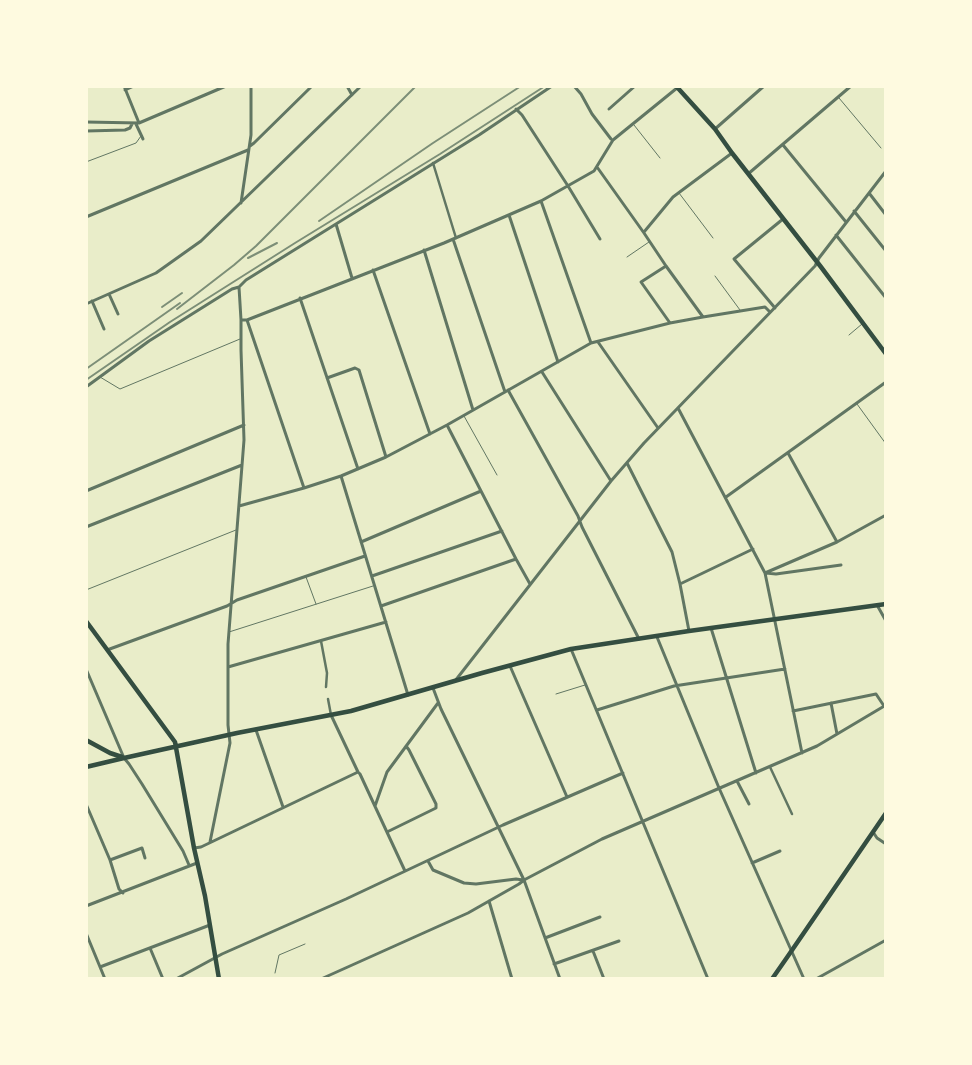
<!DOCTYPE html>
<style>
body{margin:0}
#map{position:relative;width:972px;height:1065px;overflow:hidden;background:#e9edc9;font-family:Karla,sans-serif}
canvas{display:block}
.frame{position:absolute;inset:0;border:88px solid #fefae0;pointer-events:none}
</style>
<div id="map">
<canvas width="972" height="1065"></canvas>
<div class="frame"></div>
</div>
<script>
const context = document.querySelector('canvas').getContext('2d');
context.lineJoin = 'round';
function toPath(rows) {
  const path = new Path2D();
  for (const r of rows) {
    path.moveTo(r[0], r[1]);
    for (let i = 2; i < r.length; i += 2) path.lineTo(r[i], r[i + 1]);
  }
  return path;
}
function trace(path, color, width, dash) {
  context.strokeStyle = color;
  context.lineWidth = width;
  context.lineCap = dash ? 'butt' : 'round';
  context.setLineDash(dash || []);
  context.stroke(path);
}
const service = toPath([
 [839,98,881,148],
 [634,125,660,158],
 [86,162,136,143,141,136],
 [679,193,713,238],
 [627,257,649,242],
 [715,276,740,310],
 [849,335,862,324],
 [100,377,120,389,240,339],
 [857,404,886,444],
 [464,416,497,475],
 [306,577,316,604],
 [86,590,236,530],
 [229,632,373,586],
 [556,694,585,685],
 [275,973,279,955,305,944]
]);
const pedestrian = toPath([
 [433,163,456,238],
 [321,641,327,673,326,687],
 [328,699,331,715],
 [770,767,792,814]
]);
const minor = toPath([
 [124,86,139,123],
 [347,86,352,95],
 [574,86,581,94,592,114,611,139,613,140],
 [125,90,134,86],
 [516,109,522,115,568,186,600,239],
 [609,109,635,86],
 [86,122,139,123,226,86],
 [136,124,143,139],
 [715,129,764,86],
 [86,131,125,130,130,128,132,124],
 [783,145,846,222],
 [250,146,254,143,312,86],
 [597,167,644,233,666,266,703,317],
 [748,174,851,86],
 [869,193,886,215],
 [541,201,591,343],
 [241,203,251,135,251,86],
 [854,211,886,251],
 [509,215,558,362],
 [86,217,248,150],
 [336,224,352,278],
 [644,232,673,197,732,153],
 [836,235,886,298],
 [453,239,505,392],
 [424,250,473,410],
 [666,266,641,282,670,323],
 [373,270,430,434],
 [109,294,118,314],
 [300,298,358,469],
 [92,301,104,329],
 [86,304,156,273,201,241,361,86],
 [775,308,734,259,783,219],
 [241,320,247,320,444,243,541,201,594,171,613,140,677,88],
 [247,320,304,488],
 [598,342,658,428],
 [542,372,611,481],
 [327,378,355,368,359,370,386,457],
 [86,387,149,341,232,289,239,287,246,280,479,135,552,86],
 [508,390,578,516,582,527,639,639],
 [678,408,765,573,802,753],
 [447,425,516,559,530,584],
 [788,453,837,542],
 [627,463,672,552,680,584,689,631],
 [341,476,408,695],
 [86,491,244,425],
 [726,497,886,382],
 [239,506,304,488,341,476,386,457,447,425,591,343,670,323,703,317,765,307,770,312],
 [86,527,242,465],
 [361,542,481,491],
 [765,573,837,542,886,515],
 [766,573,776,574,841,565],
 [372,576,502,531],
 [680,584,753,549],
 [877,605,886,621],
 [381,606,516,559],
 [711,628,756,773],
 [657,637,719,788,804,979],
 [571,649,708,979],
 [107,650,227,606,237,600,365,556],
 [510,666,567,797],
 [228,667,386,622],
 [86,669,124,758,129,764,142,784,183,851,189,865],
 [455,681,611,481,644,443,815,266,819,258,886,171],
 [433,688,441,709,524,880,560,979],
 [831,703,837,734],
 [597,710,674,686,785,669],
 [793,711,876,694,884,706],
 [331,715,358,772,360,774,405,871],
 [256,730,283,807],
 [737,781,749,804],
 [86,804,110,860,119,889,123,893],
 [375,806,387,772,438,703],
 [387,832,436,808,436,804,409,750,406,746],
 [873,832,877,838,886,844],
 [210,842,230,743,228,725,228,644,244,440,241,350,241,320,239,287],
 [194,848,201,847,358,772],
 [110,860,142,848,145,858],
 [428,861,433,870,464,883,476,884,516,879,523,880],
 [752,863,780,851],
 [489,901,512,979],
 [86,906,197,863],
 [86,933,105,979],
 [545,938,600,917],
 [150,948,163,979],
 [593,951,604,979],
 [554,964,619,941],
 [100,967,210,925],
 [176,979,222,954,346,899,503,825,623,773],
 [321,979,468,913,519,884,524,880,602,839,817,746,886,705],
 [816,979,886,940]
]);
const secondary = toPath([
 [676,86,715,129,732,153,821,267,886,354],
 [86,621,175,742,194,848,205,896,219,979],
 [86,740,110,753,122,757],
 [86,767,124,758,237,733,351,711,482,673,571,649,689,631,886,604],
 [772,979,788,956,886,813]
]);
const rail = toPath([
 [319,221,433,143,521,86],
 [248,258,277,243],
 [162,307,182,293],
 [177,309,234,265,256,246,416,86],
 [86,369,180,303],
 [86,380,170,322,295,243,440,154,545,86]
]);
trace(service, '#617663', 1);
trace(pedestrian, '#617663', 2.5);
trace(minor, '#617663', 3);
trace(secondary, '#344e41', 4.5);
trace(rail, '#7c8e77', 2);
</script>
